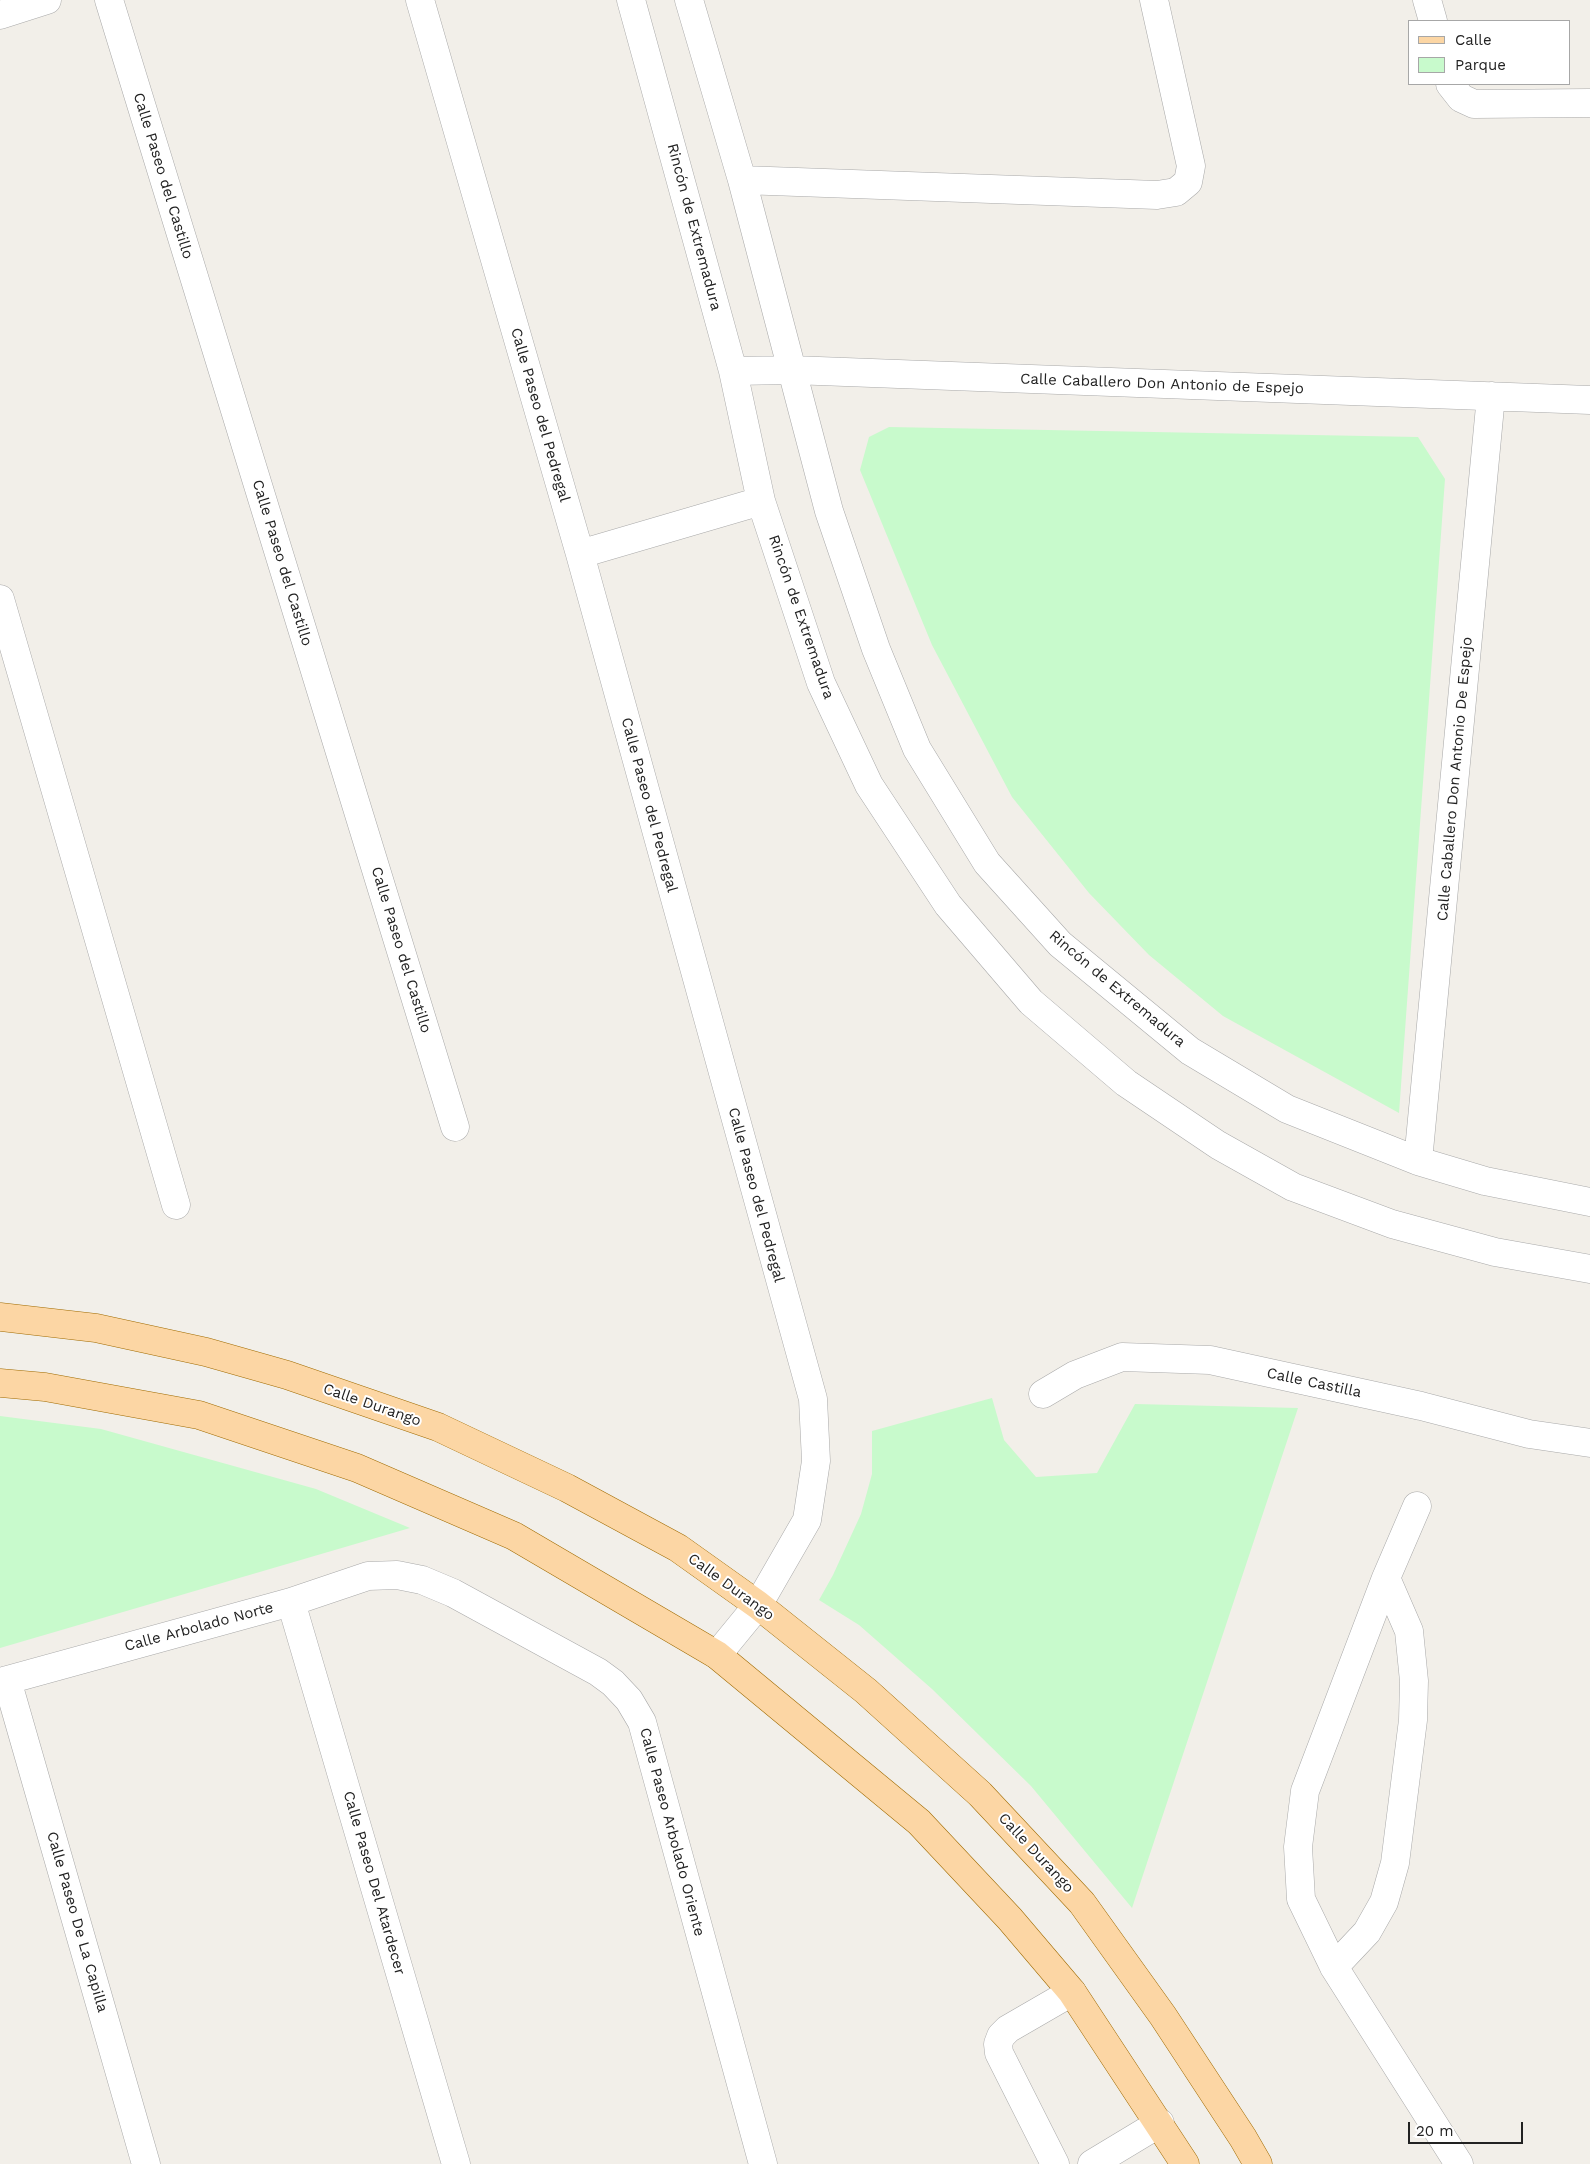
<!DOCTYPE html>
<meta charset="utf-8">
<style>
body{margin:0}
#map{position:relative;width:1590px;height:2164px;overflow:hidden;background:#f2efe9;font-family:"Work Sans",sans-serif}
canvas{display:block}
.legend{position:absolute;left:1408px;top:20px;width:162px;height:65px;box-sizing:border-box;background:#fff;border:1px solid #a7a7a7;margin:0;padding:6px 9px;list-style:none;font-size:15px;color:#222}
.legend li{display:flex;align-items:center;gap:10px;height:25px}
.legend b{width:25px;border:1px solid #a7a7a7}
.scale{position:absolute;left:1408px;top:2122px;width:115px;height:22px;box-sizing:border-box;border:2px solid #222;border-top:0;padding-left:6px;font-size:15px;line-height:18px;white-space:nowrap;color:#222;-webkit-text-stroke:4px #fff;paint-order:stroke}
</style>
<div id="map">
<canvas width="1590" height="2164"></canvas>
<ul class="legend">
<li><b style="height:6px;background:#fcd6a4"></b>Calle</li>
<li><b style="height:14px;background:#c8facc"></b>Parque</li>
</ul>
<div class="scale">20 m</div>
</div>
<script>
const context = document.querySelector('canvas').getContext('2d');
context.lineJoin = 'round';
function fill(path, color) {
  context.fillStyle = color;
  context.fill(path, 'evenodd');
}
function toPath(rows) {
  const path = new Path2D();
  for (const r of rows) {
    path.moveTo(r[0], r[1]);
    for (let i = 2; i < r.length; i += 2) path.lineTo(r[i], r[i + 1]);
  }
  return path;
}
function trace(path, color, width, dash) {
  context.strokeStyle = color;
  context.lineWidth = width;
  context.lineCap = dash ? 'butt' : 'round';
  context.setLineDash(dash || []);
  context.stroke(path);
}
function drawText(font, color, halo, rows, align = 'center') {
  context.font = font + ' "Work Sans",sans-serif';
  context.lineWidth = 4;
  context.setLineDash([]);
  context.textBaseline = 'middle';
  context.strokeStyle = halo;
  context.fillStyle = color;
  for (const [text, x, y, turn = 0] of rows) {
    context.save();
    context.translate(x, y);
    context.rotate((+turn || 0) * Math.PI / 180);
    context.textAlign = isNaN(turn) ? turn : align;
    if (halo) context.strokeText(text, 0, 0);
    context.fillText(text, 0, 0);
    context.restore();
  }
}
const park = toPath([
 [889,427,1418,437,1445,479,1399,1113,1223,1016,1149,955,1089,893,1012,797,932,645,860,470,869,437],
 [992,1398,1004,1440,1036,1477,1097,1473,1135,1404,1298,1408,1132,1908,1031,1786,932,1689,859,1625,819,1600,833,1575,861,1514,872,1474,872,1431],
 [0,1416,101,1429,316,1489,410,1528,0,1648]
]);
const minor = toPath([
 [109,0,455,1127],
 [420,0,580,554,813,1399,816,1461,807,1520,758,1605,717,1655],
 [631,0,733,371,761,501,821,683,869,785,948,905,1031,1002,1126,1083,1218,1145,1293,1187,1392,1224,1495,1252,1590,1269],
 [689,0,742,180,829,511,876,649,917,749,987,863,1060,944,1190,1051,1287,1109,1418,1161,1485,1181,1590,1202],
 [1427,0,1433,21],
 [0,15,47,0],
 [1450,84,1461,98,1474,104,1590,103],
 [742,180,1157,195,1176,192,1188,182,1191,166,1154,0],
 [733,371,792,370,1590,400],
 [580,554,761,501],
 [0,599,176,1205],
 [1418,1161,1491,396],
 [1043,1394,1075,1375,1122,1357,1210,1360,1421,1406,1529,1434,1590,1443],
 [1417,1506,1386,1578,1305,1791,1298,1847,1301,1899,1334,1967,1459,2164],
 [291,1602,456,2164],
 [7,1680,146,2164],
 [0,1682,291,1602,368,1576,397,1575,422,1580,453,1593,598,1672,613,1683,629,1700,642,1722,763,2164],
 [1334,1967,1367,1932,1384,1902,1395,1863,1413,1720,1414,1681,1409,1631,1386,1578],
 [1055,2164,999,2053,998,2044,1001,2036,1008,2029,1072,1992],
 [1092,2164,1160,2123]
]);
const major = toPath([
 [0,1317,96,1328,206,1352,287,1375,438,1427,567,1488,678,1548,758,1605,866,1691,980,1794,1082,1903,1163,2016,1243,2138,1258,2164],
 [0,1383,45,1387,199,1415,357,1468,514,1536,717,1655,919,1822,1010,1919,1072,1992,1185,2164]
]);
const streetNames = [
 ["Calle Paseo del Castillo",163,176,73],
 ["Rincón de Extremadura",694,227,75],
 ["Calle Caballero Don Antonio de Espejo",1162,384,2],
 ["Calle Paseo del Pedregal",540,415,74],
 ["Calle Paseo del Castillo",282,563,73],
 ["Rincón de Extremadura",801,617,71],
 ["Calle Caballero Don Antonio De Espejo",1455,779,-85],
 ["Calle Paseo del Pedregal",649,805,75],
 ["Calle Paseo del Castillo",401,950,73],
 ["Rincón de Extremadura",1117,989,40],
 ["Calle Paseo del Pedregal",756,1195,75],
 ["Calle Castilla",1314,1383,12],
 ["Calle Durango",372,1405,19],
 ["Calle Durango",731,1587,36],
 ["Calle Arbolado Norte",199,1627,-15],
 ["Calle Paseo Arbolado Oriente",672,1832,75],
 ["Calle Durango",1036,1853,47],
 ["Calle Paseo Del Atardecer",374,1883,74],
 ["Calle Paseo De La Capilla",77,1922,74]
];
fill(park, '#c8facc');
trace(minor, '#a9a9a9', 29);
trace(major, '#a06b00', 29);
trace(minor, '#fff', 28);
trace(major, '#fcd6a4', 28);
drawText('15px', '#222', '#fff', streetNames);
</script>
